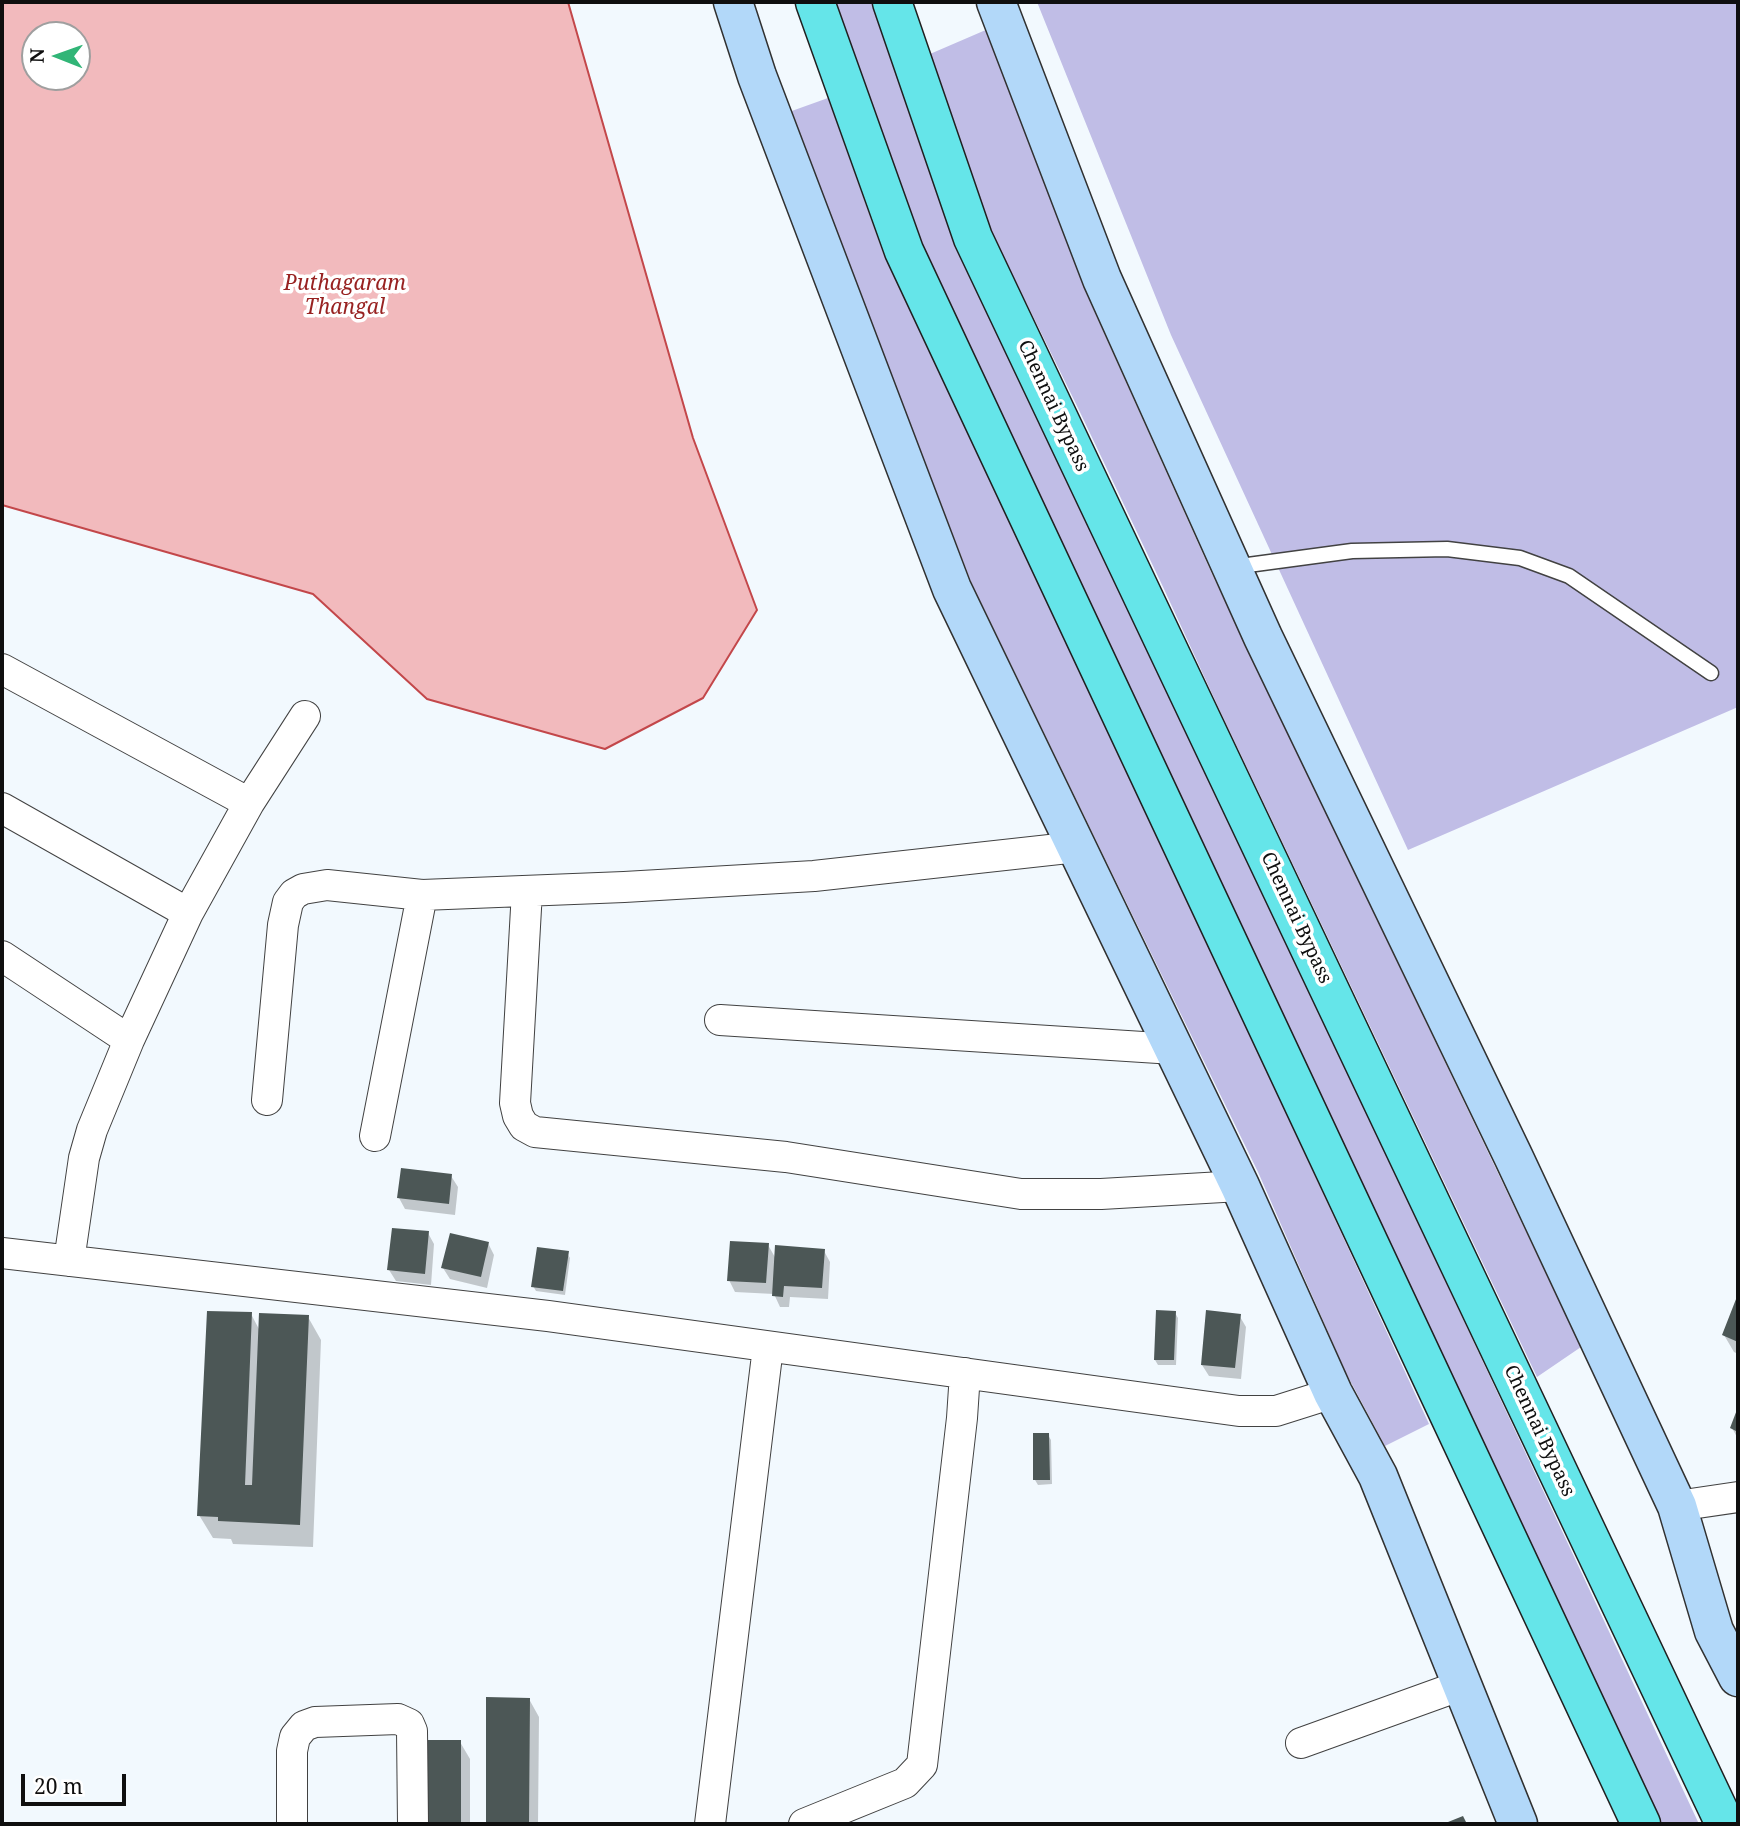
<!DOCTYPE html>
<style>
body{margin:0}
#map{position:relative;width:1740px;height:1826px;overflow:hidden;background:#f2f9fe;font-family:"Noto Serif",serif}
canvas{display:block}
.frame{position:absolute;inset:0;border:4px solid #0f0f0f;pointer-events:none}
.north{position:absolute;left:21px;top:21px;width:70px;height:70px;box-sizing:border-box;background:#fff;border:2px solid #9f9f9f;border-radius:50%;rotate:271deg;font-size:19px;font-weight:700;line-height:28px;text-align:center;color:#0f0f0f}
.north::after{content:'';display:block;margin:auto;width:24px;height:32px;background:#31b577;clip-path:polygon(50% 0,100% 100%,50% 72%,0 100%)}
.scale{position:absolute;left:21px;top:1774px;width:105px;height:32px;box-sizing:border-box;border:4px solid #0f0f0f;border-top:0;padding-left:9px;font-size:21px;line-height:24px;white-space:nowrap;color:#0f0f0f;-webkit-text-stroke:5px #fff;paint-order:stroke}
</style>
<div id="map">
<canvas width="1740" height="1826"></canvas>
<div class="frame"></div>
<div class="north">N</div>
<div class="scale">20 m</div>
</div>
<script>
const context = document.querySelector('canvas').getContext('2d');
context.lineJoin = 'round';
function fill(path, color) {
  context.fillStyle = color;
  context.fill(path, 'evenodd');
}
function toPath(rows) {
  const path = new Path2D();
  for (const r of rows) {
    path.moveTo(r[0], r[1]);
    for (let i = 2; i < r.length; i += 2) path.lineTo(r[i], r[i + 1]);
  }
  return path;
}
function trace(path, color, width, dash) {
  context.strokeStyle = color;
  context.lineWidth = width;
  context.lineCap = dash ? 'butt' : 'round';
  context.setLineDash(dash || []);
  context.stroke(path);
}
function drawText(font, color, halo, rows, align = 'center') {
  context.font = font + ' "Noto Serif",serif';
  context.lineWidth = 7;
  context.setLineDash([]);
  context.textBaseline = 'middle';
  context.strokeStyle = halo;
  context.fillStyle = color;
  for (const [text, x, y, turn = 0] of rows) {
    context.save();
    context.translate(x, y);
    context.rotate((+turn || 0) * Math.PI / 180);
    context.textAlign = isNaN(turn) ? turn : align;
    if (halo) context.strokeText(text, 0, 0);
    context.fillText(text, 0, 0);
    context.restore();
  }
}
const green = toPath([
 [832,2,876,2,1183,720,1699,1824,1661,1824,1559,1603,1477,1442,917,248],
 [1037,2,1738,2,1738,707,1408,850,1171,335],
 [988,29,1086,293,1212,574,1581,1347,1537,1377,1220,711,1164,589,1078,408,990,229,930,54],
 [828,98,883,253,1258,1052,1429,1424,1385,1446,1346,1373,1258,1172,1108,865,972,584,789,112]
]);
const water = toPath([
 [2,2,568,2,693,438,757,610,703,698,605,749,427,699,313,594,2,505,2,2],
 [35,35,77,35,77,77,35,77,35,35]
]);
const shadow = toPath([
 [451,1176,458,1187,455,1215,405,1209,399,1198],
 [428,1233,434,1244,431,1285,396,1281,389,1270],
 [488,1243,494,1255,487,1288,450,1279,443,1268],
 [768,1245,776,1259,824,1251,830,1262,828,1299,790,1297,789,1307,780,1307,774,1294,735,1292,729,1280],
 [567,1253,570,1258,565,1295,536,1291,533,1286],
 [1738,1298,1738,1354,1734,1352,1724,1335],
 [1175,1313,1178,1318,1176,1365,1158,1365,1155,1360],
 [251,1314,260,1331,308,1317,321,1340,313,1547,233,1544,231,1539,213,1538,199,1515],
 [1239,1315,1246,1327,1241,1379,1209,1376,1202,1365],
 [1738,1412,1738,1439,1732,1428],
 [1048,1435,1051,1440,1052,1484,1038,1485,1035,1480],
 [488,1699,529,1699,539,1717,538,1824,487,1824],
 [460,1742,470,1759,470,1824,410,1824]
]);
const building = toPath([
 [401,1168,452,1174,449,1204,397,1198],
 [392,1228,429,1231,425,1274,387,1270],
 [450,1233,489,1242,481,1277,441,1268],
 [730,1241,769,1243,766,1283,727,1281],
 [775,1245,825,1249,822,1288,784,1286,783,1297,772,1296],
 [537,1247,569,1251,563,1291,531,1287],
 [1738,1294,1738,1342,1722,1335],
 [1156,1310,1176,1311,1174,1360,1154,1360],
 [1206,1310,1241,1314,1235,1368,1201,1365],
 [207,1311,252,1312,245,1485,252,1485,259,1313,309,1315,300,1525,218,1521,218,1517,197,1516],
 [1738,1407,1738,1432,1730,1428],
 [1033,1433,1049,1433,1050,1480,1033,1480],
 [486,1697,530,1698,529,1824,486,1824],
 [408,1740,461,1740,461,1824,408,1824],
 [1463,1816,1467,1824,1443,1824]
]);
const lane = toPath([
 [1233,567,1352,551,1447,549,1520,558,1569,576,1711,673]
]);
const street = toPath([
 [2,669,249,803],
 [2,808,188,913],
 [527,891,515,1103,518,1116,524,1126,535,1132,786,1157,1021,1194,1101,1194,1240,1186],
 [2,956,129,1040],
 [720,1020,1174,1049],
 [267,1100,283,925,288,902,294,894,303,889,327,885,422,895,624,887,814,876,1077,847],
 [375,1136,422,895],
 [2,1253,548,1316,1239,1411,1276,1411,1333,1393],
 [69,1261,84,1158,92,1130,129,1040,188,913,249,803,305,716],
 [1677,1506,1738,1497],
 [1301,1743,1462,1685],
 [292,1824,292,1751,295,1737,304,1726,315,1722,398,1719,409,1724,412,1731,413,1824],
 [710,1824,768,1347],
 [804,1824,905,1783,922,1765,962,1418,965,1373]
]);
const secondary = toPath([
 [733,2,757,76,952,589,1240,1186,1333,1393,1378,1476,1518,1824],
 [996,2,1102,279,1263,637,1514,1158,1677,1506,1714,1631,1738,1677]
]);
const highway = toPath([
 [815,2,904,251,1641,1824],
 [892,2,973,238,1725,1824]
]);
const streetNames = [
 ["Chennai Bypass",1053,406,65],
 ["Chennai Bypass",1296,918,65],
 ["Chennai Bypass",1539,1431,65]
];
const waterNames = [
 ["Puthagaram",345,284],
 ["Thangal",345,308]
];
fill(green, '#c0bde6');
fill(water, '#f2babd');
trace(water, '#c3474a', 2);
fill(shadow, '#0003');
fill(building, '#4c5756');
trace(lane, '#424242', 17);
trace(street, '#424242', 32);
trace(secondary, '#313131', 41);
trace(highway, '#202020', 41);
trace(lane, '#fff', 14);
trace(street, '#fff', 30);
trace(secondary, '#b2d8f9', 38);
trace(highway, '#65e5e9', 38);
drawText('19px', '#0f0f0f', '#fff', streetNames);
drawText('italic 21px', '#982221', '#fff', waterNames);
</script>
